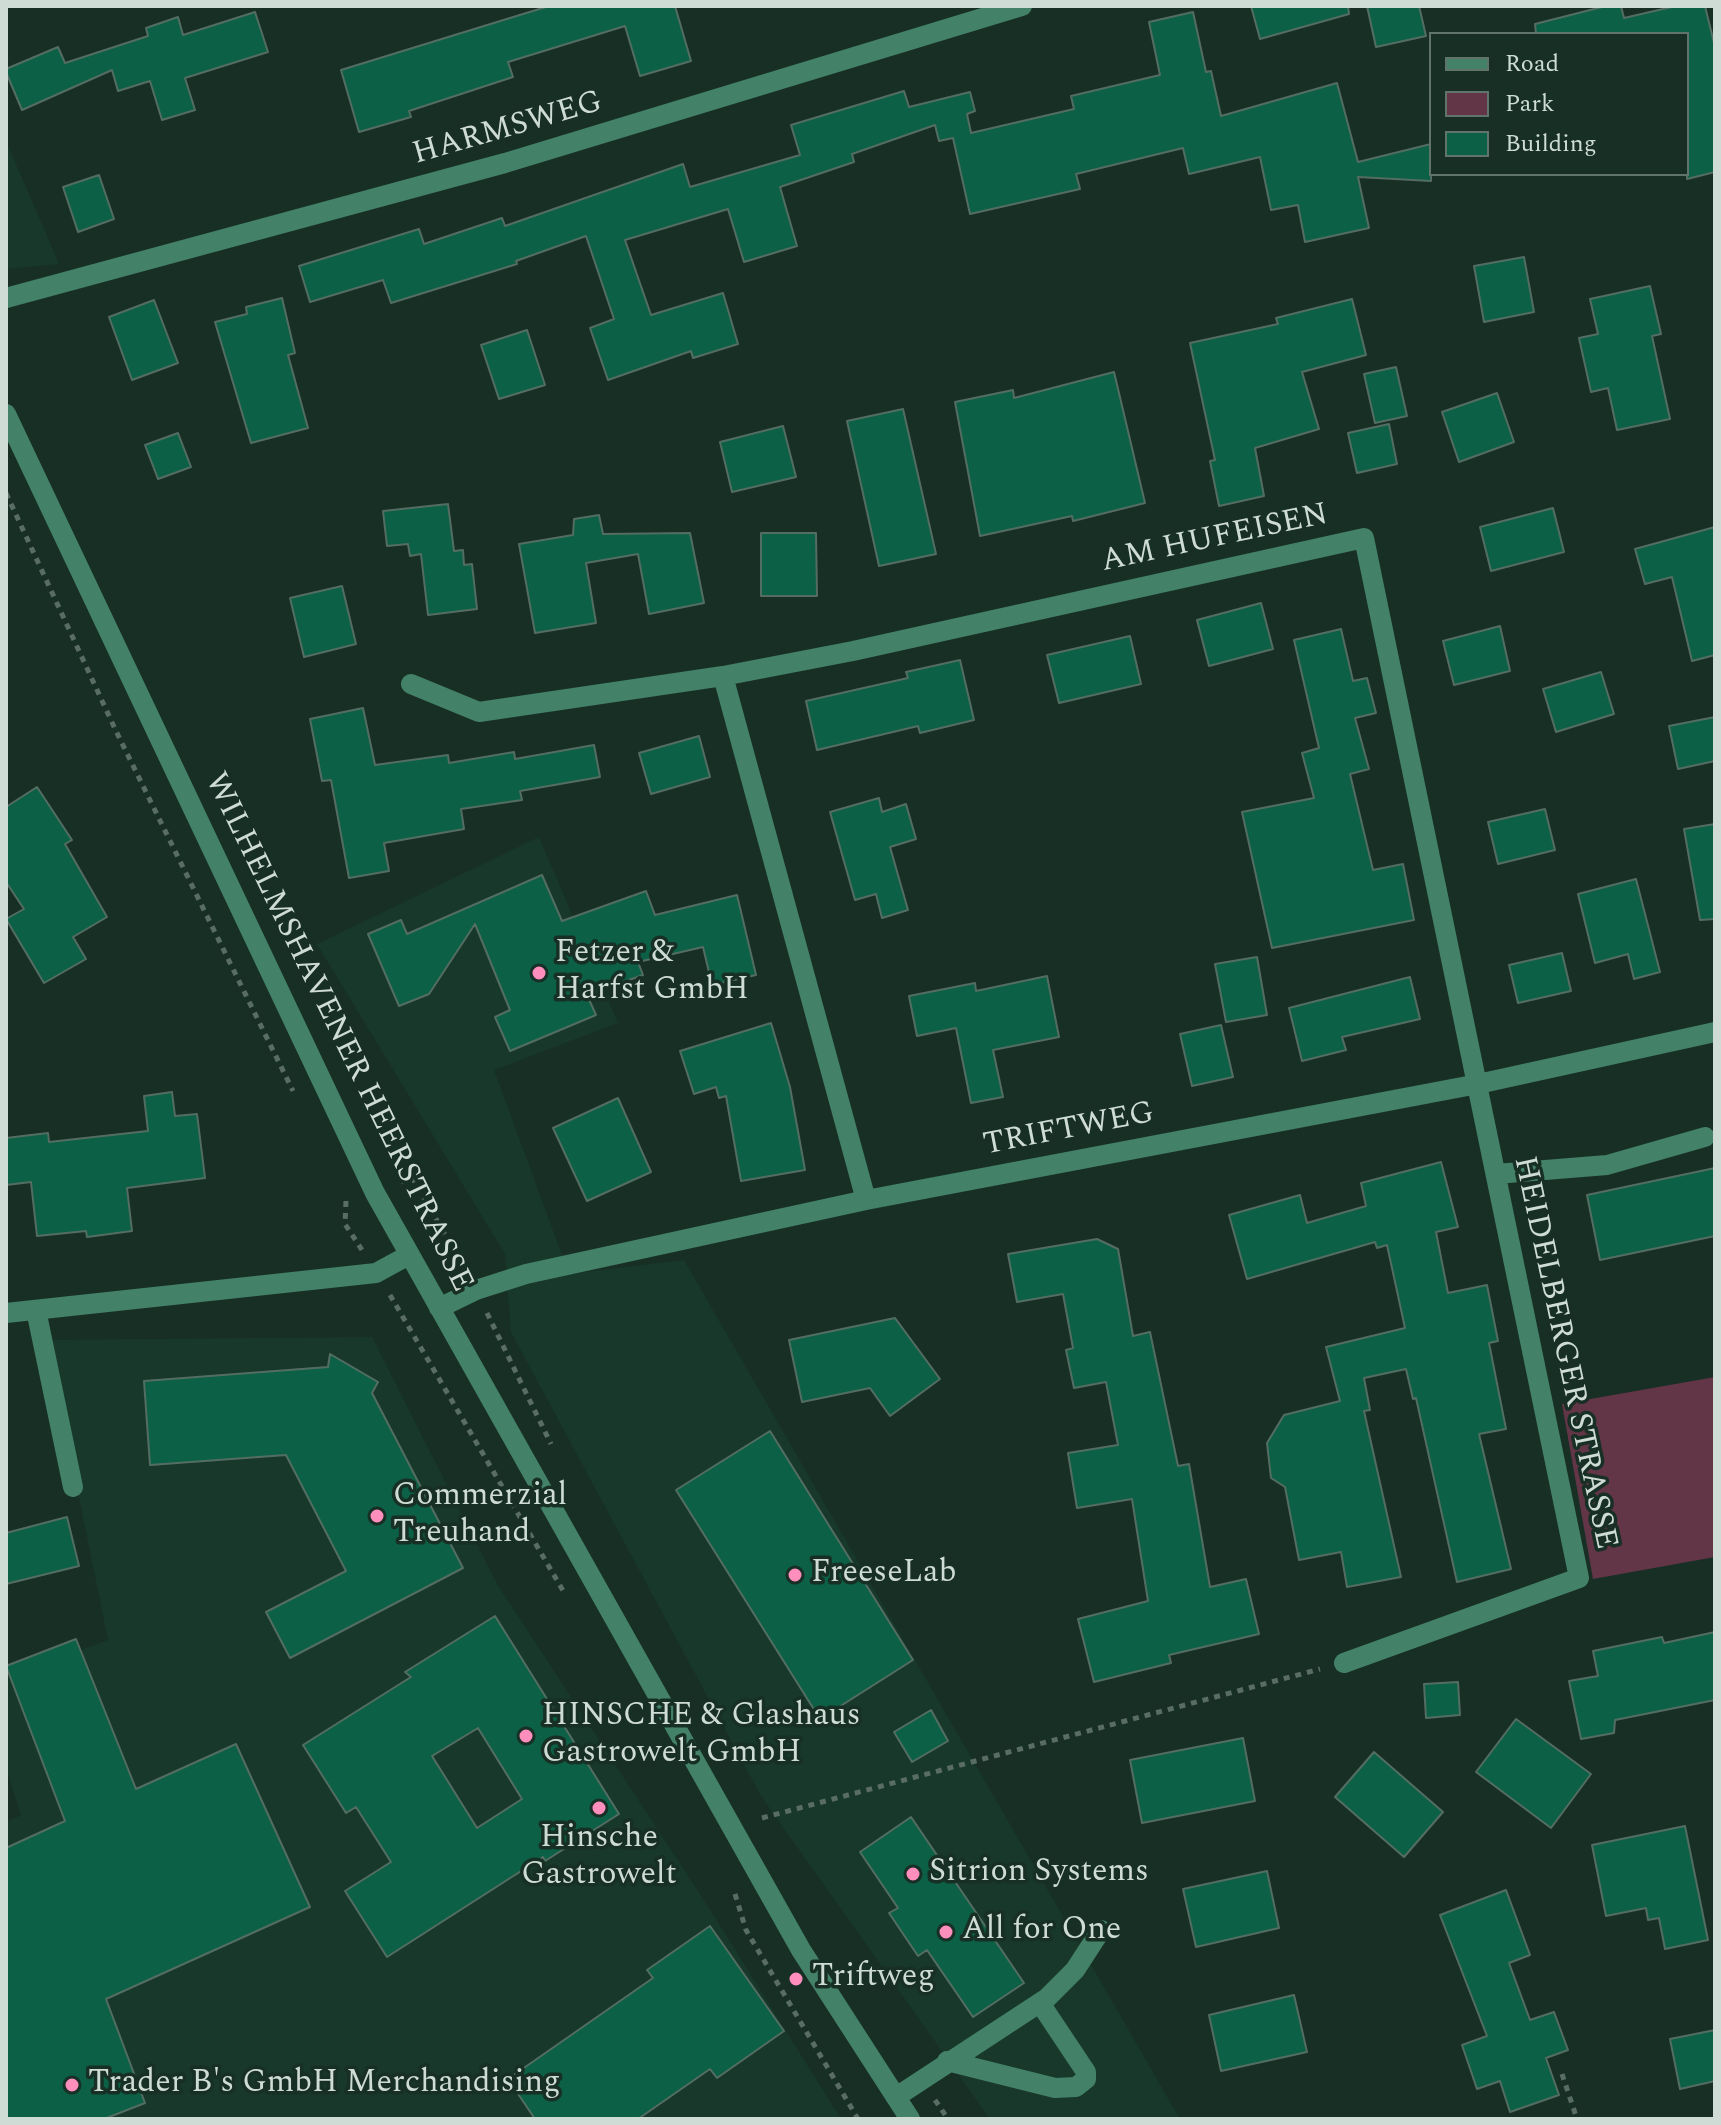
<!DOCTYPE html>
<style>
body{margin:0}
#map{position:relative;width:1721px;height:2125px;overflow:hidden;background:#182f26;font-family:Spectral,serif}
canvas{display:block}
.frame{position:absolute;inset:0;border:8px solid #cedcd5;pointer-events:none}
.legend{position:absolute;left:1429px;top:32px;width:260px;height:144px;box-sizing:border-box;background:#182f26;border:2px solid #61746c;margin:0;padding:10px 14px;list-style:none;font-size:24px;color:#cedcd5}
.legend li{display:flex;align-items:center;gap:16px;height:40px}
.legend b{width:40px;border:2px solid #61746c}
</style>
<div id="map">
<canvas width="1721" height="2125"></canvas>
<div class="frame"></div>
<ul class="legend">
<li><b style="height:10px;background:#438168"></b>Road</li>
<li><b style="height:22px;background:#623547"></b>Park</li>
<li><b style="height:22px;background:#0b6046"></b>Building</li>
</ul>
</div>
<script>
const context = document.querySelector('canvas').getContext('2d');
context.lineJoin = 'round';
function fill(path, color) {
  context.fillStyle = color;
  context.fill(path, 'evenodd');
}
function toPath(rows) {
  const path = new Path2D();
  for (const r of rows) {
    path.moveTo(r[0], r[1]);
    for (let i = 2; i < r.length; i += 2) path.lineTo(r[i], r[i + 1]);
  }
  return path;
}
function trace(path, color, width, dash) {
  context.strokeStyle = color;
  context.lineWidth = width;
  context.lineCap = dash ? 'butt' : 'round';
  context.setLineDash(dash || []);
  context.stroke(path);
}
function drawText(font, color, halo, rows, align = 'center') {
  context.font = font + ' Spectral,serif';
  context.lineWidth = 7;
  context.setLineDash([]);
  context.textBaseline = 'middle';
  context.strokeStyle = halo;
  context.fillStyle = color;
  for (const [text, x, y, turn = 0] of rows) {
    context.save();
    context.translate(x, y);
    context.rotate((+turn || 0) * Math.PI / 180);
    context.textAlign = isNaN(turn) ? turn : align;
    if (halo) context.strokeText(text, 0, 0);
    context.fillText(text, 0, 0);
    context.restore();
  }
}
const built = toPath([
 [6,141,59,264,6,269],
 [539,837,618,1023,494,1070,569,1274,684,1260,1180,2119,990,2119,761,1796,511,1332,505,1254,317,944],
 [372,1337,497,1584,707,1905,841,2119,6,2119,6,1822,21,1815,6,1768,6,1678,108,1640,47,1340]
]);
const green = toPath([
 [1715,1377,1715,1557,1593,1579,1562,1404]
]);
const building = toPath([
 [549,6,675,6,691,61,640,76,625,26,508,62,513,77,409,111,411,117,359,132,341,70,549,6],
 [1251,6,1348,6,1349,14,1260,39,1251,6],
 [1367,6,1419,6,1426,36,1376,47,1367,6],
 [1606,6,1621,6,1624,18,1676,6,1705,6,1715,47,1715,172,1687,179,1687,34,1536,34,1535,24,1606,6],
 [255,12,268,52,185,78,195,110,162,120,150,81,118,91,112,70,22,110,6,72,6,69,58,47,65,63,148,36,146,28,178,17,183,35,255,12],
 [1193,12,1206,72,1211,71,1221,116,1337,83,1358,162,1431,144,1431,181,1358,177,1369,228,1305,242,1298,205,1271,210,1260,157,1189,174,1183,148,1076,174,1080,189,970,214,953,138,939,141,935,125,852,154,854,162,780,187,797,246,744,262,728,209,625,240,651,315,723,293,738,344,693,358,691,351,608,380,590,328,614,319,586,236,516,261,517,264,391,303,383,280,310,302,299,266,419,229,424,244,502,218,505,226,683,164,690,187,800,155,791,125,904,91,909,107,970,92,975,111,967,114,971,133,1074,109,1071,96,1160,75,1149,22,1193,12],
 [99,175,114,219,78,232,63,187,99,175],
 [1524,257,1534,312,1484,322,1474,266,1524,257],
 [1650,286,1661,334,1652,336,1670,419,1617,430,1608,388,1591,392,1579,338,1598,334,1590,299,1650,286],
 [282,298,295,353,288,355,308,428,251,443,215,322,247,314,246,307,282,298],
 [1352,299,1366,355,1302,372,1319,429,1255,448,1264,496,1219,506,1210,461,1215,460,1190,343,1278,324,1276,318,1352,299],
 [154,300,178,363,132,380,109,317,154,300],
 [527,330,545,385,499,399,481,345,527,330],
 [1396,367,1407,416,1375,423,1364,374,1396,367],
 [1114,372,1145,503,1073,521,1072,516,980,536,955,402,1013,390,1014,398,1114,372],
 [1497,393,1514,442,1459,462,1442,412,1497,393],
 [903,409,936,554,879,566,847,421,903,409],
 [1389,424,1397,464,1357,473,1348,433,1389,424],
 [783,426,796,477,732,492,720,442,783,426],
 [178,433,191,467,158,479,145,445,178,433],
 [448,504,454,551,463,550,464,565,472,564,477,609,428,615,421,554,410,556,408,544,387,546,383,511,448,504],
 [1553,508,1564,552,1491,571,1480,527,1553,508],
 [599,515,603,534,690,533,704,603,649,614,638,554,586,563,596,623,535,633,519,544,573,535,574,519,599,515],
 [1715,527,1715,655,1692,661,1672,577,1645,584,1635,549,1715,527],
 [761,533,816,533,817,596,761,596,761,533],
 [342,586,356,644,304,657,290,598,342,586],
 [1261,603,1273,649,1209,666,1197,620,1261,603],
 [1500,626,1510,671,1454,685,1443,641,1500,626],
 [1341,629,1353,681,1367,678,1376,713,1355,718,1369,769,1350,774,1373,870,1403,864,1414,920,1272,948,1242,812,1314,798,1302,753,1319,748,1294,640,1341,629],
 [1130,636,1141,684,1059,703,1047,655,1130,636],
 [960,660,974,720,920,733,918,726,817,750,806,701,908,678,906,672,960,660],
 [1601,672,1614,714,1556,732,1543,689,1601,672],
 [363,708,375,765,448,755,449,763,514,752,515,759,594,745,600,777,520,791,522,800,461,809,464,829,384,843,389,871,349,878,331,780,322,781,310,719,363,708],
 [1715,717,1715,761,1678,769,1669,726,1715,717],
 [699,736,710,777,651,794,639,753,699,736],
 [37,787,72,840,65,844,107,917,73,937,86,959,44,983,6,919,24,909,6,882,6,807,37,787],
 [879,798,882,812,906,804,916,839,890,847,908,910,882,918,876,894,855,900,830,812,879,798],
 [1545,809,1555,850,1498,864,1488,822,1545,809],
 [1715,824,1715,919,1700,920,1684,829,1715,824],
 [542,875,562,921,646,891,655,915,737,895,756,975,712,985,703,947,638,962,643,975,587,995,596,1015,510,1051,495,1017,510,1010,475,924,429,994,399,1006,368,934,401,920,407,934,542,875],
 [1636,879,1660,972,1634,979,1628,954,1595,963,1578,894,1636,879],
 [1562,953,1571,991,1518,1003,1509,965,1562,953],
 [1257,957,1267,1015,1226,1022,1215,964,1257,957],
 [1047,976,1059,1037,993,1050,1003,1097,971,1103,956,1028,917,1036,909,996,975,983,976,991,1047,976],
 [1410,977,1420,1019,1342,1037,1346,1050,1302,1061,1289,1008,1410,977],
 [771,1023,790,1087,805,1170,741,1181,726,1096,719,1098,716,1087,694,1094,680,1051,771,1023],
 [1221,1025,1233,1077,1192,1086,1180,1034,1221,1025],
 [172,1092,175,1116,197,1114,205,1178,127,1188,132,1231,87,1237,86,1231,37,1236,31,1182,6,1185,6,1138,48,1133,49,1142,148,1131,144,1096,172,1092],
 [618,1098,651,1172,587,1201,553,1128,618,1098],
 [1441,1162,1458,1227,1436,1232,1448,1293,1487,1285,1498,1341,1489,1343,1506,1429,1479,1434,1511,1569,1457,1582,1416,1398,1413,1399,1406,1369,1364,1378,1370,1410,1364,1411,1401,1577,1347,1587,1341,1552,1299,1560,1285,1487,1271,1478,1267,1443,1284,1415,1340,1401,1326,1347,1405,1328,1387,1245,1377,1248,1375,1242,1247,1279,1229,1215,1300,1195,1307,1223,1366,1206,1361,1183,1441,1162],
 [1715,1168,1715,1236,1600,1260,1587,1195,1715,1168],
 [1097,1239,1118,1249,1133,1336,1150,1332,1178,1466,1189,1464,1210,1587,1246,1579,1259,1634,1169,1655,1171,1663,1094,1682,1078,1619,1148,1601,1132,1499,1077,1508,1068,1453,1118,1445,1106,1382,1074,1388,1066,1350,1073,1348,1063,1294,1017,1302,1008,1254,1097,1239],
 [895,1318,940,1379,890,1416,870,1388,802,1402,789,1340,895,1318],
 [330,1354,378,1382,372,1393,463,1568,290,1658,266,1612,346,1571,286,1455,150,1465,144,1381,328,1367,330,1354],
 [770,1431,913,1660,820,1719,676,1490,770,1431],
 [67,1517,79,1566,6,1584,6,1533,67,1517],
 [495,1616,619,1814,545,1861,543,1857,387,1957,345,1891,391,1862,356,1807,346,1813,303,1745,411,1677,405,1672,495,1616],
 [478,1728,522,1799,477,1828,432,1756,478,1728],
 [1715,1632,1715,1700,1615,1720,1614,1733,1581,1739,1569,1681,1598,1676,1593,1651,1662,1637,1664,1643,1715,1632],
 [76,1639,136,1789,236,1744,310,1907,106,1999,145,2103,104,2119,6,2119,6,1848,65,1821,6,1666,76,1639],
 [1458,1682,1460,1715,1426,1718,1424,1684,1458,1682],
 [931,1710,948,1741,912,1762,894,1732,931,1710],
 [1516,1719,1591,1774,1551,1828,1476,1772,1516,1719],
 [1243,1738,1255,1801,1142,1823,1130,1760,1243,1738],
 [1374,1752,1443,1812,1404,1857,1335,1797,1374,1752],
 [911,1817,1024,1983,973,2017,927,1950,918,1956,889,1913,898,1908,860,1852,911,1817],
 [1685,1826,1708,1940,1665,1949,1659,1918,1648,1920,1646,1908,1606,1916,1592,1845,1685,1826],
 [1267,1871,1279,1928,1196,1947,1183,1889,1267,1871],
 [1506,1890,1530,1955,1509,1963,1530,2020,1554,2012,1568,2050,1546,2058,1559,2095,1510,2112,1500,2081,1477,2089,1462,2045,1487,2036,1440,1915,1506,1890],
 [710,1926,784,2031,717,2078,710,2069,638,2119,535,2119,508,2079,653,1978,647,1970,710,1926],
 [1294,1995,1307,2052,1221,2071,1209,2015,1294,1995],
 [1715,2030,1715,2081,1680,2089,1670,2039,1715,2030]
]);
const path = toPath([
 [6,493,116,731,293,1091],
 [401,1182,412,1177,464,1268],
 [346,1201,345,1224,362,1250],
 [390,1295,565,1594],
 [487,1313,551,1444],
 [762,1818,1320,1669],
 [735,1894,746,1930,858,2119],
 [1562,2074,1577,2119],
 [935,2100,948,2119]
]);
const minor = toPath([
 [6,298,505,163,1022,6],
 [6,414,375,1193,801,1950,910,2119],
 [723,676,866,1200],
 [411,684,479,712,723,676,853,651,1364,538,1579,1578,1344,1663],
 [1496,1174,1607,1165,1705,1137],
 [439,1308,476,1290,526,1274,866,1200,1478,1084,1715,1032],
 [36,1310,73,1487],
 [6,1313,376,1273,409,1255],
 [947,2061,1055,2088,1076,2087,1086,2079,1086,2072,1040,2003],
 [896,2097,1047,1998,1075,1970,1101,1930]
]);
const markers = [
 [539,973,8,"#fe8ebc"],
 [377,1516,8,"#fe8ebc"],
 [795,1575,8,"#fe8ebc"],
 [526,1736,8,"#fe8ebc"],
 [599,1808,8,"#fe8ebc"],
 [913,1874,8,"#fe8ebc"],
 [946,1932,8,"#fe8ebc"],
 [796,1979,8,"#fe8ebc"],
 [72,2085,8,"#fe8ebc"]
];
const streetNames = [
 ["HARMSWEG",508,130,-16],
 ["AM HUFEISEN",1215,540,-12],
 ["WILHELMSHAVENER HEERSTRASSE",337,1033,64],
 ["TRIFTWEG",1069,1131,-11],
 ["HEIDELBERGER STRASSE",1563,1353,78]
];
const poiNames = [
 ["Fetzer &",555,955],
 ["Harfst GmbH",555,992],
 ["Commerzial",393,1498],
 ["Treuhand",393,1535],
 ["FreeseLab",811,1575],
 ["HINSCHE & Glashaus",542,1718],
 ["Gastrowelt GmbH",542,1755],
 ["Hinsche",599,1840,"center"],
 ["Gastrowelt",599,1877,"center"],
 ["Sitrion Systems",929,1874],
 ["All for One",962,1932],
 ["Triftweg",812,1979],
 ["Trader B's GmbH Merchandising",88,2085]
];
fill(built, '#18382b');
fill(green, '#623547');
fill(building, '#0b6046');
trace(building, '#546d62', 2);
trace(path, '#596d65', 5, [6, 6]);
trace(minor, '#438168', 20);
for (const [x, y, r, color] of markers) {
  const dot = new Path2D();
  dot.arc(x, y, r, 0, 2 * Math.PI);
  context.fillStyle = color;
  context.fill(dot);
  trace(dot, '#182f26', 3);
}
drawText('32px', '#cedcd5', '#182f26', streetNames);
drawText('32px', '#cedcd5', '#182f26', poiNames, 'left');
</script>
